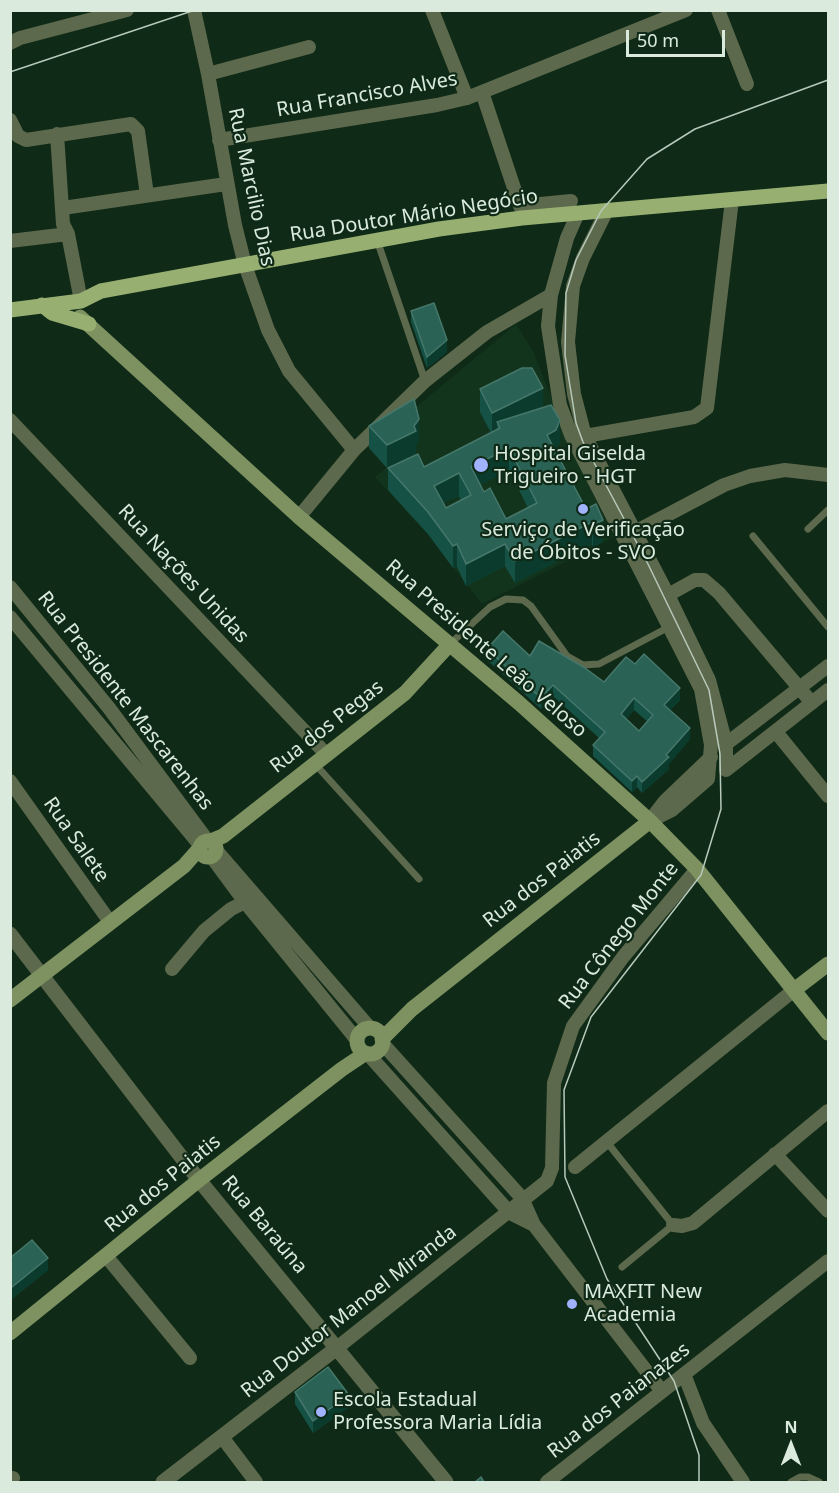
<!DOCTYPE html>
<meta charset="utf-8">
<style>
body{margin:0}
#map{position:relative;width:839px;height:1493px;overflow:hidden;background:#0f2a17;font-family:"Noto Sans",sans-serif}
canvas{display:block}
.frame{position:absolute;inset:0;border:12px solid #daeadd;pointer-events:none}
.north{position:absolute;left:761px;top:1415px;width:60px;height:60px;-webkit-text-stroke:4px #0f2a17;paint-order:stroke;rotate:0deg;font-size:16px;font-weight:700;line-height:24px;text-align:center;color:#daeadd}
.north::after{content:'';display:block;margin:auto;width:21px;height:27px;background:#daeadd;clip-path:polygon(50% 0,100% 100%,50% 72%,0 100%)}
.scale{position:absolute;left:626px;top:30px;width:99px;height:27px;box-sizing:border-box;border:3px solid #daeadd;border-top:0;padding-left:8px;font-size:18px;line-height:21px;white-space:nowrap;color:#daeadd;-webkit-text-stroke:4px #0f2a17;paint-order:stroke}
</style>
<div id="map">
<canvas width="839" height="1493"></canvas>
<div class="frame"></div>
<div class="north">N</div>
<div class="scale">50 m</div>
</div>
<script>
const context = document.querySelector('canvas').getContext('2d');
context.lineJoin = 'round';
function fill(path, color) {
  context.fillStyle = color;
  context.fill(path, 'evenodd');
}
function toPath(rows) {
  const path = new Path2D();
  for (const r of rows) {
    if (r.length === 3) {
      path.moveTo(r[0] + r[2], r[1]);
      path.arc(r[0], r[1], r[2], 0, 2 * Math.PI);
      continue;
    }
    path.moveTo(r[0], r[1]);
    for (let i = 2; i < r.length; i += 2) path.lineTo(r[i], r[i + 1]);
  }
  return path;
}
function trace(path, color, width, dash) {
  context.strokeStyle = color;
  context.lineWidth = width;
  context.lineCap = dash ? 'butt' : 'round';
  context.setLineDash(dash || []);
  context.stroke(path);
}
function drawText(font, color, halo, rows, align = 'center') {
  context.font = font + ' "Noto Sans",sans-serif';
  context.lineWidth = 4.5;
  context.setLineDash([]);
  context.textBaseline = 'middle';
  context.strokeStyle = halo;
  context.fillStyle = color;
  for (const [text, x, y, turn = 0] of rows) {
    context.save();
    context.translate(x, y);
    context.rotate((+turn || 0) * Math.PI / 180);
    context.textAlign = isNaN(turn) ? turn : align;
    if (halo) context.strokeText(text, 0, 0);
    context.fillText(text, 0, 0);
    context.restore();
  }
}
const built = toPath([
 [516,324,533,351,577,461,614,537,482,604,428,535,375,477,386,468,368,447]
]);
const service = toPath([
 [377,240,425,381],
 [808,529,828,510],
 [753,536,828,627],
 [450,644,490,607,506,599,523,600,531,606,567,656,583,665,599,664,669,627],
 [315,764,419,879],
 [606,1141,673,1225,622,1267],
 [791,1482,800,1477,808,1477,819,1482]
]);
const minor = toPath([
 [194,10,208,74,235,225,245,265,268,330,289,371,354,450],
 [432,10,467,98],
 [718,10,747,84],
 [10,43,20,38,127,10],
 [208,74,309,47],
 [482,92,520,206,571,201],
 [10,120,18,136,26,140,131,124,138,131,147,195],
 [57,134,63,224,68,234,81,301],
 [219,140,437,105,467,98,686,10],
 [63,208,226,184],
 [607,210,583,258,573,286,568,342,574,394,585,436,668,595,709,680,726,744,726,770],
 [578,213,567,238,551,295,548,326,560,405,571,435,701,689,711,745,708,779,672,810,650,821],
 [10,241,68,234],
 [10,420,327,755],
 [585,436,694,417,707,408,732,200],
 [299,517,354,450,425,381,487,332,551,295],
 [635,532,724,485,750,476,785,470,828,475],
 [10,587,109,708,207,840],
 [668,595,695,580,704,580,719,593,812,703],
 [10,617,200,845],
 [776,732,828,796],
 [726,744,828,666],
 [726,770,828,690],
 [10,781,110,922],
 [652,818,665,801,711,757],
 [216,850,370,1028],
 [214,860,245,902,357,1040],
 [172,969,204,931,231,909,245,902],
 [382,1043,522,1198,534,1225,661,1390],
 [368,1054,510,1213,534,1225],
 [775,1154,828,1211],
 [575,1167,794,990],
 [673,1225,682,1226,693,1223,828,1111],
 [106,1256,190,1358],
 [338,1347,547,1181,552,1168,554,1083,573,1026,623,957,697,869],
 [684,1374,703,1423,743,1482],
 [222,1437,256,1482],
 [10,1480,13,1478],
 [547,1482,828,1261]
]);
const tertiary = toPath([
 [10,934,199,1180,446,1482],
 [163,1482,338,1347]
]);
const secondary = toPath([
 [80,317,299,517,519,703,650,821,697,869,828,1033],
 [208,849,8],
 [211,841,223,836,405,693,450,644],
 [794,990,828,964],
 [10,1000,184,866,199,849],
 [370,1041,13],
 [382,1039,412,1009,650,821],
 [10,1333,199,1180,342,1069,366,1053]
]);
const primary = toPath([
 [42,305,52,313,89,324],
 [10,310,81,301,101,291,439,229,522,218,828,191]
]);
const tram = toPath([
 [10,72,195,10],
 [699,1482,699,1455,674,1381,607,1279,565,1177,564,1090,591,1017,701,875,721,809,720,754,709,690,647,562,583,442,576,423,565,355,566,293,576,260,601,211,647,159,695,129,828,80]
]);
const wall = toPath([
 [411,311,447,352,427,368,411,322],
 [480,389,543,407,560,442,556,452,603,542,593,547,592,544,515,583,505,566,466,586,457,567,453,568,428,534,388,490,388,468,424,467,491,433,480,412],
 [509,470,528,508,506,519,484,492,480,485],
 [459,496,461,500,446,508,443,503],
 [369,426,419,441,416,445,416,453,387,468,369,448],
 [487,649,530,656,604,682,635,664,680,700,670,710,690,739,669,764,669,769,642,793,637,787,632,792,593,756,593,745,599,738,553,696,541,709,487,660],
 [634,710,648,722,639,731,626,719],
 [10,1258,48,1270,12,1299,10,1297],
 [295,1392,349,1407,313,1433,295,1404]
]);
const shadedWall = toPath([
 [447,340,447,352,427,368,427,357],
 [543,388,543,410,500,428,497,422,497,433,492,435,492,413],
 [419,419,419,441,416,445,416,453,387,468,387,445,414,426],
 [560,420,560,442,556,452,547,435],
 [509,448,509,470,471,490,471,467],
 [459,473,459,496,434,508,434,486],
 [603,520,603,542,593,547,593,525],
 [592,522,592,544,515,583,515,561],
 [457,544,457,567,453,568,453,546],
 [505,544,505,566,466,586,466,564],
 [553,685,553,696,541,709,541,698],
 [680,688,680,700,664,716,664,705],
 [634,698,634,710,621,726,621,714],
 [690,728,690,739,669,764,669,769,642,793,642,782],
 [637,776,637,787,632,792,632,781],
 [12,1224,12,1240,10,1241,10,1225],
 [48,1258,48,1270,12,1299,12,1287],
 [349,1395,349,1407,313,1433,313,1421]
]);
const building = toPath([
 [434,303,447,340,427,357,411,311,434,303],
 [522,368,532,368,543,388,492,413,480,389,522,368],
 [414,399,419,419,414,426,416,431,387,445,369,426,414,399],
 [551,405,560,420,556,430,547,435,586,509,596,504,603,520,593,525,592,522,515,561,505,544,466,564,457,544,453,546,428,512,388,468,418,454,424,467,500,428,497,422,551,405],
 [509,448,537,503,506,519,490,488,484,492,471,467,509,448],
 [459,473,471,495,446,508,434,486,459,473],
 [503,631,530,656,539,641,585,668,604,682,626,657,635,664,644,654,680,688,664,705,690,728,666,755,669,757,642,782,637,776,632,781,593,745,605,732,553,685,541,698,487,649,503,631],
 [634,698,653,715,639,731,621,714,634,698],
 [32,1240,48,1258,12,1287,10,1285,10,1258,32,1240],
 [328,1367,349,1395,313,1421,295,1392,328,1367],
 [481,1477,484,1482,475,1482,481,1477]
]);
const markers = [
 [481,465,8,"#a1b3fd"],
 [583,509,6,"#a1b3fd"],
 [572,1304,6,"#a1b3fd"],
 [321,1412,6,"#a1b3fd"]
];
const streetNames = [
 ["Rua Francisco Alves",367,95,-10],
 ["Rua Marcilio Dias",251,187,78],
 ["Rua Doutor Mário Negócio",414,216,-9],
 ["Rua Nações Unidas",183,574,47],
 ["Rua Presidente Leão Veloso",486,649,41],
 ["Rua Presidente Mascarenhas",125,701,52],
 ["Rua dos Pegas",327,727,-38],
 ["Rua Salete",76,840,55],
 ["Rua dos Paiatis",542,880,-38],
 ["Rua Cônego Monte",619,936,-52],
 ["Rua dos Paiatis",163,1184,-39],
 ["Rua Baraúna",264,1225,50],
 ["Rua Doutor Manoel Miranda",349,1312,-38],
 ["Rua dos Paianazes",619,1401,-38]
];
const poiNames = [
 ["Hospital Giselda",494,454],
 ["Trigueiro - HGT",494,477],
 ["Serviço de Verificação",583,530,"center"],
 ["de Óbitos - SVO",583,553,"center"],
 ["MAXFIT New",584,1292],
 ["Academia",584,1315],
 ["Escola Estadual",333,1400],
 ["Professora Maria Lídia",333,1423]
];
fill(built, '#12341c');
trace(service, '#5d694c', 7);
trace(minor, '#5d694c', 14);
trace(tertiary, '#5d694c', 15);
trace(secondary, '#7d9161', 15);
trace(primary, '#97b071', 15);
trace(tram, '#b7c9bb', 1.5);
fill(wall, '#155145');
fill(shadedWall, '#0a3b2c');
fill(building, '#2a6256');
trace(building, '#46776b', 1.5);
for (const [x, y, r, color] of markers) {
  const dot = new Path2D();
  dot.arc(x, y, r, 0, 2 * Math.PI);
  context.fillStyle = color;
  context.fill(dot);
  trace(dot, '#0f2a17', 2);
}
drawText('20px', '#daeadd', '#0f2a17', streetNames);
drawText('20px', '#daeadd', '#0f2a17', poiNames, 'left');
</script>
